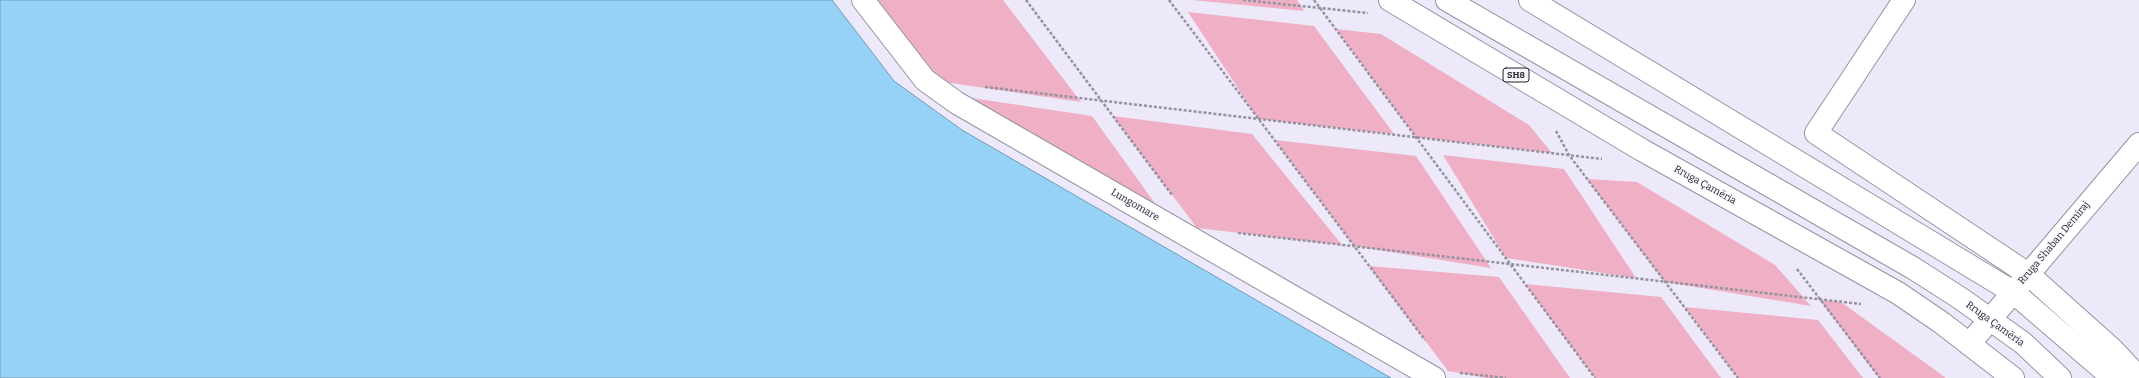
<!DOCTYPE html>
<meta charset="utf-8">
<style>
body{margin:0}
canvas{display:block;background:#ede9fa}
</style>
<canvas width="2139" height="378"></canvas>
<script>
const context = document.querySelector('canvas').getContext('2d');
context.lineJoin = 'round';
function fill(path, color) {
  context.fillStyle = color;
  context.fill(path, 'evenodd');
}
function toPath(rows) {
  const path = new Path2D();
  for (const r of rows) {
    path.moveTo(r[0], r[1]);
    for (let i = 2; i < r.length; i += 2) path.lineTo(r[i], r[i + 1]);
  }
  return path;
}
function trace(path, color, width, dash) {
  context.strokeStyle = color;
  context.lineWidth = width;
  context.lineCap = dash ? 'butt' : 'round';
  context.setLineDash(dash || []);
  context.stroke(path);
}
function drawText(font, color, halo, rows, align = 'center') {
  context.font = font + ' Bitter,serif';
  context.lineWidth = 3.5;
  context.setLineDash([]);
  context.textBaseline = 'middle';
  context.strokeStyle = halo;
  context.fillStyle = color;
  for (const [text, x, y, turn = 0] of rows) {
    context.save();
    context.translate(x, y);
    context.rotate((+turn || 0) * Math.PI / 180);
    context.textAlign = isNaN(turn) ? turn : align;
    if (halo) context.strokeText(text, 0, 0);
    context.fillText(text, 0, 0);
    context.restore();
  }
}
const green = toPath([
 [876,0,1003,0,1081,102,937,81],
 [1192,0,1297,0,1304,11],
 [1188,12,1314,26,1394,134,1258,119],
 [1336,29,1381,34,1529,125,1552,153,1416,137],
 [945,94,1092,116,1172,227],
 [1113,116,1252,134,1342,245,1197,228],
 [1275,140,1416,156,1491,268,1354,246],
 [1443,155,1564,169,1636,278,1506,258],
 [1587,179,1637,182,1775,265,1811,306,1665,282],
 [1369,266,1499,277,1570,378,1487,378,1448,371],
 [1525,284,1661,297,1721,378,1595,378],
 [1820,300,1841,302,1946,378,1879,378],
 [1685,307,1818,320,1863,378,1738,378]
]);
const water = toPath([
 [0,0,832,0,894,81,962,130,1391,378,0,378,0,0]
]);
const path = toPath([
 [1026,0,1172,195],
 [1169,0,1425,340],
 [1243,0,1368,13],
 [1314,0,1595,378],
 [985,87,1602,159],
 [1556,131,1569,155,1738,378],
 [1238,233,1861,304],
 [1797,269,1880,378],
 [1460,373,1506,378]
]);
const minor = toPath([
 [863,0,925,80,957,103,1434,378],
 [1530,0,2013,292,2113,378],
 [1904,0,1816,133,2028,274,2113,350,2139,378],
 [1970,343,2139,144]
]);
const major = toPath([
 [1390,0,1642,150,1898,293,1942,323,2013,378],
 [1447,0,1913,268,1960,298,2023,343,2060,378]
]);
const shields = [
 [1516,75,26]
];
const shieldNames = [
 ["SH8",1516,75]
];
const streetNames = [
 ["Rruga Çamëria",1705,185,29],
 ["Lungomare",1135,205,30],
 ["Rruga Shaban Demiraj",2054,243,-50],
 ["Rruga Çamëria",1995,324,36]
];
fill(green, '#efafc4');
fill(water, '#96d1f6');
trace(water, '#729bb7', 1);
trace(minor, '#9793a3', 24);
trace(major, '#9793a3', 24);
trace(path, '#95929f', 2.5, [3, 2]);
trace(minor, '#fff', 22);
trace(major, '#fff', 22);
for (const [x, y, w] of shields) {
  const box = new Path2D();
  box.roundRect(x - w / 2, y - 7, w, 14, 3);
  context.fillStyle = '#faf8ff';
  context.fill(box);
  trace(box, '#1e1d23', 1);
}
drawText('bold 9px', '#1e1d23', null, shieldNames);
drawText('10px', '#1e1d23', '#faf8ff', streetNames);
</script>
